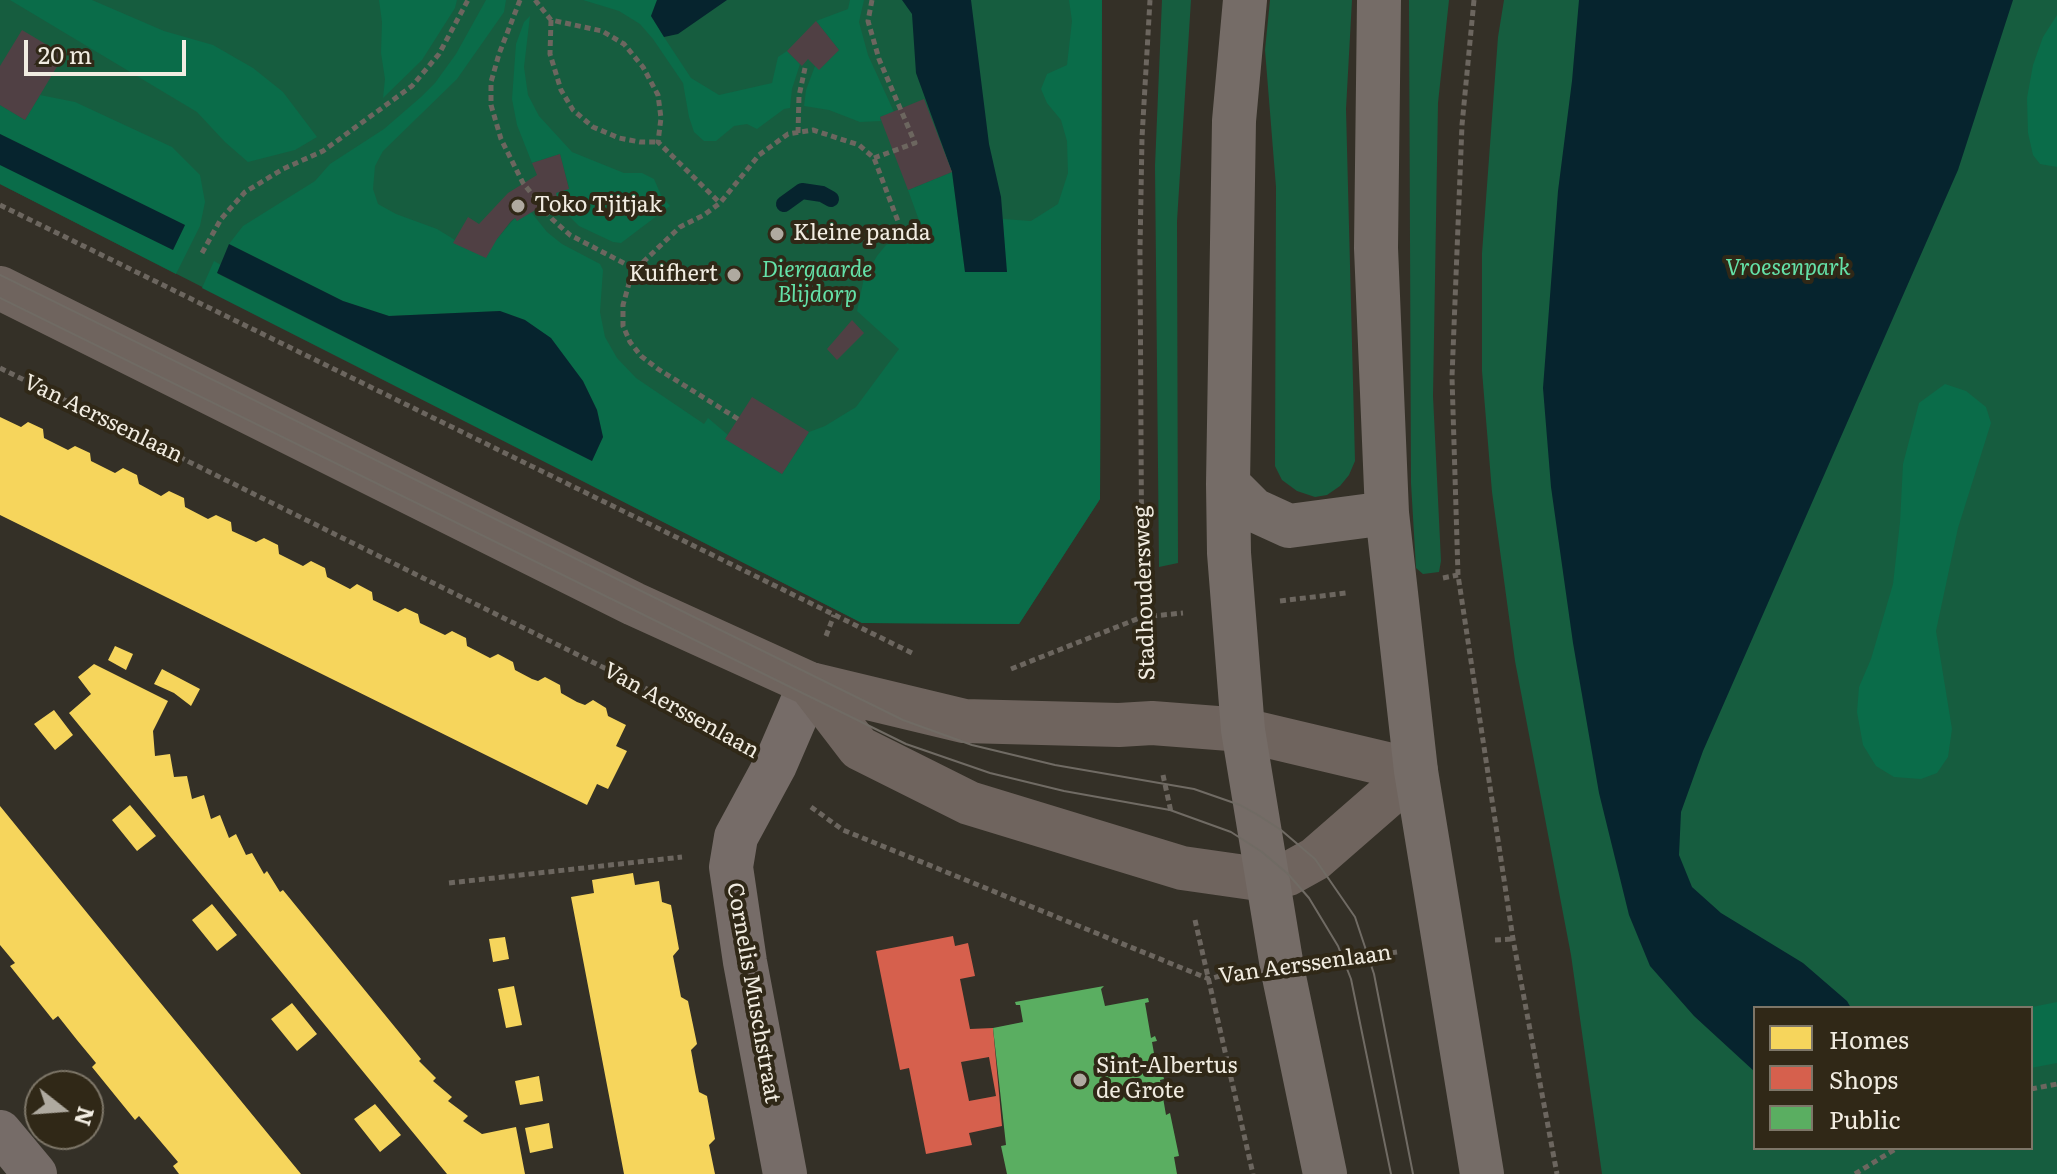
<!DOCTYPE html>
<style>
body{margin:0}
#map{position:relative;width:2057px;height:1174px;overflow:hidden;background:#343027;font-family:Literata,serif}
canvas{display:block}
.legend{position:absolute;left:1753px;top:1006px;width:280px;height:144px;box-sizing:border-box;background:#302817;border:2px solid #7d7668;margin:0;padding:10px 14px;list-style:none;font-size:24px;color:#f1ece1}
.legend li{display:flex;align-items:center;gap:16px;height:40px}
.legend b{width:40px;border:2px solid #7d7668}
.north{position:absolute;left:24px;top:1070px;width:80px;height:80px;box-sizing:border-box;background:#302817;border:2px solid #7d7668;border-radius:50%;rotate:107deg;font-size:22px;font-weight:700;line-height:32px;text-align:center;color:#f1ece1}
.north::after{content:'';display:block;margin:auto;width:28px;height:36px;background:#afaaa0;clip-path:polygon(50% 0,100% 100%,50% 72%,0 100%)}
.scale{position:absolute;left:24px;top:40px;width:162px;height:36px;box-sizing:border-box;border:4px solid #f1ece1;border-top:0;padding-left:10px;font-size:24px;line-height:28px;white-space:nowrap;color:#f1ece1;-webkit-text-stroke:6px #302817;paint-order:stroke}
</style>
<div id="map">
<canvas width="2057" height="1174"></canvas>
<ul class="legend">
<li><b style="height:22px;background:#f6d55c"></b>Homes</li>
<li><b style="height:22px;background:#d6604d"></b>Shops</li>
<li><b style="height:22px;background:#5aae61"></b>Public</li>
</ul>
<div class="north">N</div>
<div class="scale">20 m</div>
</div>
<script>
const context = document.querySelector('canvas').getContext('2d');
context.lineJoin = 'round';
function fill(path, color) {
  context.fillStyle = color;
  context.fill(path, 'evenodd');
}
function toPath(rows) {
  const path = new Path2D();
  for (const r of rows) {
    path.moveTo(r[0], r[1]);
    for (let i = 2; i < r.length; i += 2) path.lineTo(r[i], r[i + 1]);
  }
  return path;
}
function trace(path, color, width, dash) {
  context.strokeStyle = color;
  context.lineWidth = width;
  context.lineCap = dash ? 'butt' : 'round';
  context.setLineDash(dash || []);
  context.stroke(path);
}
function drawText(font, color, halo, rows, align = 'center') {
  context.font = font + ' Literata,serif';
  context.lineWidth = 8;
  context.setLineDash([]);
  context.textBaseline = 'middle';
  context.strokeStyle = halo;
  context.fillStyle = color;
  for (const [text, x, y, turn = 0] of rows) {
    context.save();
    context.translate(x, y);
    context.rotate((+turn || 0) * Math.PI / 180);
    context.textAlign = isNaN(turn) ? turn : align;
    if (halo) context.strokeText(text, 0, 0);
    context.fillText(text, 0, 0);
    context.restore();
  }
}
const green = toPath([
 [0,0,1102,0,1100,499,1019,624,862,623,0,184],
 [1162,0,1191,0,1177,221,1178,563,1159,567,1155,166],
 [1270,0,1352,0,1346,109,1355,461,1349,475,1340,486,1327,495,1315,497,1297,491,1282,480,1275,466,1276,187,1265,50],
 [1409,0,1449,0,1438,103,1433,396,1441,561,1439,572,1423,574,1416,568,1411,483],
 [1504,0,2057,0,2057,1174,1602,1174,1571,955,1515,661,1492,492,1482,371,1482,253,1498,37],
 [1755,1008,2031,1008,2031,1148,1755,1148]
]);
const forest = toPath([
 [10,0,92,0,164,31,213,45,253,68,283,92,317,137,295,150,248,162,225,142,197,112],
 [379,0,457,0,455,8,422,60,383,98,385,79,381,53,382,22],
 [486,0,506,0,504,12,457,79,383,151,375,166,373,189,378,204,396,214,437,229,455,240,497,239,515,218,517,221,531,212,547,232,562,244,600,264,603,270,600,312,605,337,617,358,636,378,704,424,708,418,728,435,726,439,782,474,809,432,825,426,856,407,899,349,857,311,864,278,877,256,886,245,921,226,908,190,952,172,965,272,1006,272,1003,219,1031,221,1058,204,1068,173,1067,141,1061,120,1047,103,1041,89,1047,74,1067,65,1072,21,1069,0,1102,0,1100,499,1019,624,862,623,202,288,214,261,221,265,218,274,592,461,603,437,597,410,583,381,525,320,500,311,389,316,343,301,229,244,243,226,315,181,330,164,384,129,421,97,435,83,456,54],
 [583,0,657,0,651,16,664,37,691,78,719,95,772,83,778,57,787,51,800,64,792,89,790,108,784,109,757,129,747,124,734,126,716,141,704,141,694,132,689,117,683,83,653,39,640,24,619,11],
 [850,0,864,0,859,22,868,55,894,112,880,117,881,121,860,122,829,110,804,106,806,90,815,66,820,69,839,50,816,21,848,9],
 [2057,15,2057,167,2040,164,2033,155,2028,133,2027,98,2033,65,2043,37],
 [530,16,524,67,528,95,539,116,572,152,624,173,642,173,654,179,661,195,670,206,621,243,613,242,579,226,552,199,556,193,569,188,560,154,532,163,517,125,512,99,516,44,524,22],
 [40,95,75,102,172,147,200,175,205,202,200,226,176,274,0,184,0,165,173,250,185,225,0,134,0,105,25,120],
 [1945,384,1966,391,1986,407,1991,423,1958,528,1936,631,1952,729,1948,757,1937,773,1921,779,1894,777,1876,766,1863,745,1857,712,1859,687,1871,659,1893,584,1900,522,1903,464,1919,403],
 [2057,1002,2057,1063,2031,1068,2031,1008,2027,1008]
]);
const water = toPath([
 [657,0,727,0,678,34,664,37,651,16],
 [902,0,971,0,989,144,1001,197,1007,272,965,272,952,172,916,73,912,14],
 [1579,0,2013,0,1958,170,1703,751,1681,812,1679,855,1692,887,1721,913,1803,963,1847,1001,1851,1008,1755,1008,1755,1072,1694,1016,1650,966,1629,915,1599,793,1573,643,1551,487,1543,388,1558,191,1572,81],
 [0,134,185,225,173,250,0,165],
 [229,244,343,301,389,316,500,311,525,320,551,338,583,381,597,410,603,437,592,461,217,273]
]);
const homes = toPath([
 [0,417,21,427,28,422,43,429,44,438,68,450,75,446,90,453,91,461,115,473,123,468,137,475,139,484,161,496,169,491,184,498,185,507,208,519,216,515,231,522,232,531,256,542,264,538,278,545,279,554,303,566,311,561,325,568,327,577,350,589,357,584,372,592,373,600,398,612,405,608,418,614,420,623,445,635,452,631,466,638,467,646,490,658,498,654,513,662,515,670,532,679,538,681,545,677,560,685,561,693,577,702,585,705,593,700,606,708,608,716,626,725,616,746,627,751,608,789,597,784,587,805,0,515],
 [115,646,133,654,126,670,108,660],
 [94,664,168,701,153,731,155,756,170,754,174,777,187,776,192,799,204,795,211,819,220,815,229,838,236,834,246,855,252,853,264,874,267,871,280,892,283,890,421,1059,419,1061,436,1078,433,1081,452,1097,448,1101,468,1116,463,1121,482,1134,516,1127,525,1174,447,1174,69,713,91,694,78,677],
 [162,669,200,689,191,706,174,693,154,684],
 [54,710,73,735,55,750,34,724],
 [130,805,156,836,137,851,112,820],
 [0,806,145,984,301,1174,179,1174,173,1166,178,1162,139,1116,135,1120,92,1067,96,1063,77,1040,58,1016,53,1020,10,966,15,963,0,945],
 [633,873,635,885,659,881,662,902,671,905,679,949,673,956,681,997,688,1001,697,1044,691,1050,695,1072,699,1092,707,1096,715,1139,709,1145,715,1174,624,1174,571,897,594,893,592,880],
 [212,904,237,935,217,951,192,920],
 [505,937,509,959,493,962,489,939],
 [514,986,522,1025,506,1028,498,989],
 [292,1003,317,1034,297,1051,271,1019],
 [539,1076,543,1101,520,1105,515,1081],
 [375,1104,401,1135,380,1152,354,1119],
 [549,1123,553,1148,530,1153,525,1128]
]);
const shops = toPath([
 [953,936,955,946,968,943,975,976,960,979,970,1029,993,1028,1002,1126,969,1133,972,1145,926,1154,909,1068,900,1070,876,951],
 [989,1057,996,1096,969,1101,961,1062]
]);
const public = toPath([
 [1104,986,1101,989,1105,1006,1148,998,1149,1002,1145,1003,1151,1038,1155,1036,1157,1041,1152,1042,1158,1076,1163,1075,1164,1079,1160,1080,1166,1115,1170,1113,1179,1156,1174,1157,1177,1174,1007,1174,1001,1146,1006,1145,993,1028,1023,1022,1020,1005,1016,1005,1015,1002]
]);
const stream = toPath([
 [784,204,802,191,822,194,831,199]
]);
const building = toPath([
 [816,21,839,50,819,70,808,59,802,66,787,51],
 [22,30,64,55,25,120,0,105,0,66],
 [924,99,952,172,908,190,880,117],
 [560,154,569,189,556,193,557,197,517,221,515,218,511,221,497,239,486,258,453,243,468,217,479,224,508,193,537,175,532,163],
 [852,320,864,333,837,360,827,349],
 [752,397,809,432,782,474,725,439]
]);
const path = toPath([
 [520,0,499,54,491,82,491,105,501,139,523,183,552,219,570,235,637,270],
 [535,0,551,20,602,31,624,44,643,67,658,95,661,118,658,142,720,203],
 [872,0,868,21,879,59,915,143,874,158],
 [1474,0,1462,125,1452,377,1458,575,1513,939,1557,1174],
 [551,20,550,54,561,90,573,110,593,127,619,138,640,142,658,142],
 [798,133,799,96,805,68],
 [0,205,914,654],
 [202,253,221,219,245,192,283,169,323,151,412,86,439,54,468,0],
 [0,368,685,708,732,738],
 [738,419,658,369,641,356,630,342,623,326,623,305,630,280,641,264,680,227,704,215,720,203,759,155,788,134,813,130,859,145,874,158,899,224],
 [1443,578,1458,575],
 [1280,601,1346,593],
 [826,636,834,615],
 [1011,669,1142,617,1183,613],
 [1146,675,1142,617,1140,250,1142,138,1150,0],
 [1163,775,1171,812],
 [811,807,843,830,1209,979,1235,972],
 [449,883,682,857],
 [1195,920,1253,1174],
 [1495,940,1513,939],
 [1332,962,1397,952],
 [2031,1089,2057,1084],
 [1855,1174,1897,1148]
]);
const street = toPath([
 [0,1132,35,1174],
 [785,1174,745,962,731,867,736,837,775,765,810,684]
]);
const secondary = toPath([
 [0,288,634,604,810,684,964,721,1119,725,1152,723,1243,730,1416,771],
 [810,684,859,748,969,803,1182,868,1266,880,1288,874,1315,859,1416,771]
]);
const primary = toPath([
 [1245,0,1234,121,1228,484,1229,553,1243,730,1282,967,1325,1174],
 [1379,0,1376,248,1387,513,1416,771,1482,1174],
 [1228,484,1254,510,1289,526,1387,513]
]);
const tram = toPath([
 [0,275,903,720,972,745,1055,765,1194,789,1240,805,1258,815,1281,830,1315,859,1355,917,1374,974,1413,1174],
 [0,298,906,744,990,773,1064,791,1170,810,1231,832,1262,852,1288,874,1309,898,1338,946,1351,979,1391,1174]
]);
const markers = [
 [518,206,8,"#afaaa0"],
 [777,234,8,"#afaaa0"],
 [734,275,8,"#afaaa0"],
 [1080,1080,8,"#afaaa0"]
];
const poiNames = [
 ["Toko Tjitjak",534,206],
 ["Kleine panda",793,234],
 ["Kuifhert",718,275,"right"],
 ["Sint-Albertus",1096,1067],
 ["de Grote",1096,1092]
];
const parkNames = [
 ["Vroesenpark",1788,269],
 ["Diergaarde",817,271],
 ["Blijdorp",817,296]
];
const streetNames = [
 ["Van Aerssenlaan",103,419,26],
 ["Stadhoudersweg",1145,593,-92],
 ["Van Aerssenlaan",681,711,29],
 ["Van Aerssenlaan",1305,965,-8],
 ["Cornelis Muschstraat",753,993,80]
];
fill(green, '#165d3f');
fill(forest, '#0a6c49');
fill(water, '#06242e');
fill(homes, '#f6d55c');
fill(shops, '#d6604d');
fill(public, '#5aae61');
trace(stream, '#06242e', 16);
fill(building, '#504044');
trace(path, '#6c665f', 5, [6, 4]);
trace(street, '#766c68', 44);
trace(secondary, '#6f645e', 44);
trace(primary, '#756c67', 44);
trace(tram, '#706b64', 2);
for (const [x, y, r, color] of markers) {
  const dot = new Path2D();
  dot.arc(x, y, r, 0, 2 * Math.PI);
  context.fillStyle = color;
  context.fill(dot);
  trace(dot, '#302817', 3);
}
drawText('22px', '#f1ece1', '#302817', poiNames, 'left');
drawText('italic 22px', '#64e1a8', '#302817', parkNames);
drawText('22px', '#f1ece1', '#302817', streetNames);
</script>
